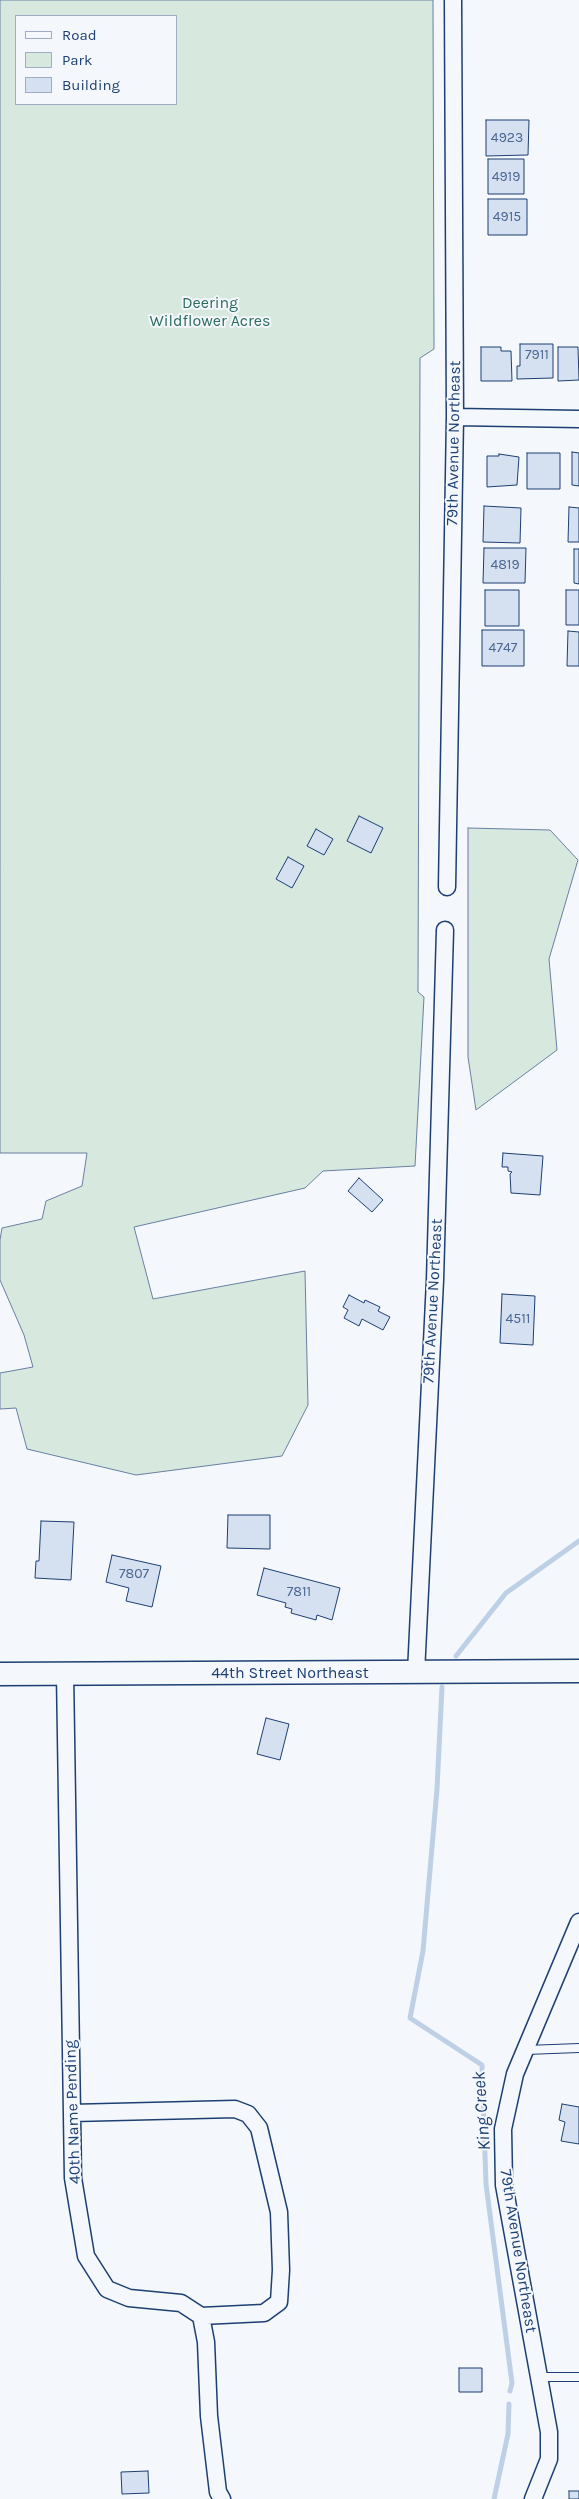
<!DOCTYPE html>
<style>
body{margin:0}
#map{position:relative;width:579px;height:2499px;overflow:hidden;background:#f4f7fb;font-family:Karla,sans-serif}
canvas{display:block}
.legend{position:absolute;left:15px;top:15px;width:162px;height:90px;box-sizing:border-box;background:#f4f7fb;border:1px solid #9eadc5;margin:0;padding:6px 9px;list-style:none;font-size:15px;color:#1d3f73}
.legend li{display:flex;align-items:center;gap:10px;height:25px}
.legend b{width:25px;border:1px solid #9eadc5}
</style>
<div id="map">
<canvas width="579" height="2499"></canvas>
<ul class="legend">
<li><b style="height:6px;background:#f4f7fb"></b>Road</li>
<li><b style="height:14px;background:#d7e8df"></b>Park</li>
<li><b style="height:14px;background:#d5e0f0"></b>Building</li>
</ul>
</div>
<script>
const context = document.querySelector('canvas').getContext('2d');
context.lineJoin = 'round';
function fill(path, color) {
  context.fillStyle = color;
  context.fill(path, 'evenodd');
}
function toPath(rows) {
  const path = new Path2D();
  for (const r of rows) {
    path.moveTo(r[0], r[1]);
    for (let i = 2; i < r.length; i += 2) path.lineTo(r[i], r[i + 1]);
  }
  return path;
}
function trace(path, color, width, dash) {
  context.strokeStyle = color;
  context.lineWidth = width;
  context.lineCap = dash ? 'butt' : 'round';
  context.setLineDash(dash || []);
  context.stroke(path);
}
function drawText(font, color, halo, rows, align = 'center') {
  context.font = font + ' Karla,sans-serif';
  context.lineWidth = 4;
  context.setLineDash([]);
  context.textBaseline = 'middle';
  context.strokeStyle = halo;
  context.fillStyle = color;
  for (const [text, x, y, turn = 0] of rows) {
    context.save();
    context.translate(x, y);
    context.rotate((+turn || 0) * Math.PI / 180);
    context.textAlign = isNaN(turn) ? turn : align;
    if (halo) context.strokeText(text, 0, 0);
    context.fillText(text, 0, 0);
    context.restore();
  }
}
const green = toPath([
 [0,0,433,0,434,349,420,358,418,992,424,997,415,1166,323,1171,305,1188,134,1227,153,1299,305,1271,308,1405,282,1456,136,1475,27,1449,16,1408,0,1409,0,1373,33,1367,24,1335,0,1280,0,1240,2,1228,42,1219,46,1201,82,1186,87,1153,0,1153,0,0],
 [16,16,176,16,176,104,16,104,16,16],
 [468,828,550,830,578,860,549,959,557,1050,476,1110,468,1057,468,828]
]);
const stream = toPath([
 [456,1656,506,1593,579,1541],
 [442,1687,437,1789,423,1951,410,2018,482,2065,486,2184,512,2383,510,2391],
 [494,2499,508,2434,509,2404]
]);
const building = toPath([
 [486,120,529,120,528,155,486,156,486,120],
 [488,159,524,159,524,194,488,194,488,159],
 [488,199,527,199,527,235,488,235,488,199],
 [520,344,553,344,553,378,517,379,517,366,520,366,520,344],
 [481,347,501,347,501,351,511,351,512,381,481,381,481,347],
 [558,347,578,347,579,380,558,381,558,347],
 [572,452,579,453,579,486,572,485,572,452],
 [527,453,560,453,560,489,527,489,527,453],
 [499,454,519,457,517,485,487,487,487,456,499,456,499,454],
 [484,506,521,508,520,543,483,542,484,506],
 [569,507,579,508,579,542,568,542,569,507],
 [484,548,526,548,525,583,483,583,484,548],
 [574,549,579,549,579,584,574,583,574,549],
 [485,590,519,590,519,626,485,626,485,590],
 [566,590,579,590,579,625,566,625,566,590],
 [482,630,524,630,524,666,482,666,482,630],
 [568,631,579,632,579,666,567,666,568,631],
 [359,816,383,828,371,853,347,841,359,816],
 [316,829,333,839,324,855,307,846,316,829],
 [288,857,304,866,292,888,276,879,288,857],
 [503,1153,543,1156,540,1195,511,1193,510,1174,512,1172,508,1171,508,1167,502,1167,503,1153],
 [359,1178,383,1200,372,1212,348,1191,359,1178],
 [502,1294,535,1296,533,1345,500,1343,502,1294],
 [349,1295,364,1303,365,1300,380,1307,378,1311,390,1317,383,1330,362,1319,359,1326,344,1318,348,1310,343,1307,349,1295],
 [228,1515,270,1515,270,1549,227,1548,228,1515],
 [41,1521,74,1522,71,1580,35,1578,36,1561,39,1561,41,1521],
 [112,1555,161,1566,152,1607,126,1601,129,1588,106,1582,112,1555],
 [264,1568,340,1588,332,1620,317,1615,316,1620,291,1613,292,1609,285,1607,286,1603,257,1595,264,1568],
 [266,1718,289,1724,280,1760,257,1754,266,1718],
 [562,2104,579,2107,579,2144,561,2141,565,2122,559,2120,562,2104],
 [459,2368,482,2368,482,2392,459,2392,459,2368],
 [148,2471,149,2493,122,2494,121,2472,148,2471],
 [569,2491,579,2491,579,2499,569,2499,569,2491]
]);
const lane = toPath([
 [526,2050,579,2048],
 [539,2377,579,2377]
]);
const street = toPath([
 [455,417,579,419],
 [447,887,455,417,453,0],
 [65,1673,73,2178,86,2256,107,2289,129,2298,181,2303,201,2316,206,2342,209,2416,218,2492,222,2499],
 [416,1673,435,1280,445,930],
 [72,2113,235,2109,248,2114,259,2128,279,2212,281,2270,279,2302,264,2313,201,2316],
 [533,2499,549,2459,549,2432,504,2185,503,2129,515,2074,579,1922]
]);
const secondary = toPath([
 [0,1674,579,1671]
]);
const numberNames = [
 ["4923",507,138],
 ["4919",506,177],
 ["4915",507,217],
 ["7911",537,355],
 ["4819",505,565],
 ["4747",503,648],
 ["4511",518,1319],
 ["7807",134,1574],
 ["7811",299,1592]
];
const parkNames = [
 ["Deering",210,303],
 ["Wildflower Acres",210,321]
];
const streetNames = [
 ["79th Avenue Northeast",454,443,-89],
 ["79th Avenue Northeast",433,1301,-87],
 ["44th Street Northeast",290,1673],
 ["40th Name Pending",73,2112,-92],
 ["79th Avenue Northeast",518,2251,81]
];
const waterNames = [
 ["King Creek",482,2111,-94]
];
fill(green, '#d7e8df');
trace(green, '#687fa3', 1);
trace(stream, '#bed0e5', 5);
fill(building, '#d5e0f0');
trace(building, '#1d3f73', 1);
trace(lane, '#1d3f73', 10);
trace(street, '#1d3f73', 19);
trace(secondary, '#1d3f73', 25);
trace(lane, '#f4f7fb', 8);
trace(street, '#f4f7fb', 16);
trace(secondary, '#f4f7fb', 22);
drawText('14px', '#4b6792', null, numberNames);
drawText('16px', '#2c6c60', '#f4f7fb', parkNames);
drawText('16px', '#1d3f73', '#f4f7fb', streetNames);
drawText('italic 18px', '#1d3f73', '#f4f7fb', waterNames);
</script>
